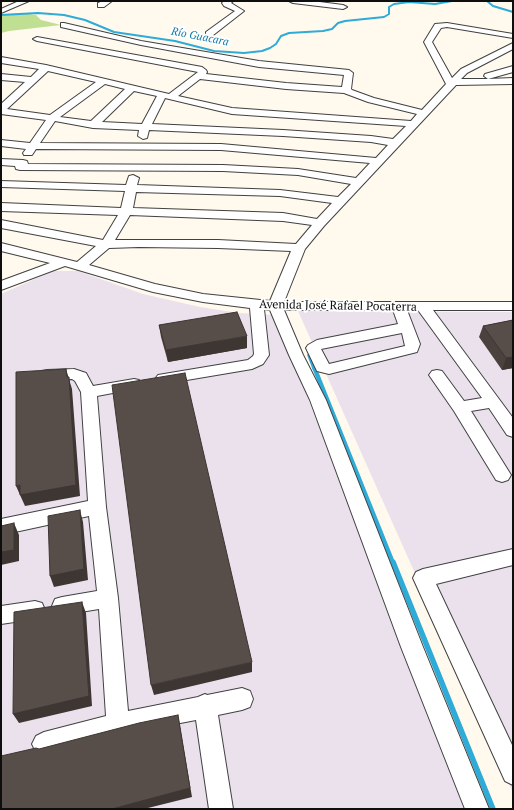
<!DOCTYPE html>
<meta charset="utf-8">
<style>
body{margin:0}
#map{position:relative;width:514px;height:810px;overflow:hidden;background:#fff9ee;font-family:"PT Serif",serif}
canvas{display:block}
.frame{position:absolute;inset:0;border:2px solid #0e0e0e;pointer-events:none}
</style>
<div id="map">
<canvas width="514" height="810"></canvas>
<div class="frame"></div>
</div>
<script>
const context = document.querySelector('canvas').getContext('2d');
context.lineJoin = 'round';
function fill(path, color) {
  context.fillStyle = color;
  context.fill(path, 'evenodd');
}
function toPath(rows) {
  const path = new Path2D();
  for (const r of rows) {
    path.moveTo(r[0], r[1]);
    for (let i = 2; i < r.length; i += 2) path.lineTo(r[i], r[i + 1]);
  }
  return path;
}
function trace(path, color, width, dash) {
  context.strokeStyle = color;
  context.lineWidth = width;
  context.lineCap = dash ? 'butt' : 'round';
  context.setLineDash(dash || []);
  context.stroke(path);
}
function drawText(font, color, halo, rows, align = 'center') {
  context.font = font + ' "PT Serif",serif';
  context.lineWidth = 4;
  context.setLineDash([]);
  context.textBaseline = 'middle';
  context.strokeStyle = halo;
  context.fillStyle = color;
  for (const [text, x, y, turn = 0] of rows) {
    context.save();
    context.translate(x, y);
    context.rotate((+turn || 0) * Math.PI / 180);
    context.textAlign = isNaN(turn) ? turn : align;
    if (halo) context.strokeText(text, 0, 0);
    context.fillText(text, 0, 0);
    context.restore();
  }
}
const industrial = toPath([
 [53,271,78,271,143,294,200,307,239,313,274,315,474,809,1,809,1,294],
 [298,311,513,312,513,793]
]);
const forest = toPath([
 [22,13,36,15,41,20,61,25,9,31,1,33,1,15]
]);
const streamFar3 = toPath([
 [487,1,493,6,513,12],
 [1,15,38,13,64,15,85,20,114,32,175,41,214,51,244,53,262,51,270,48,276,44,281,36,289,33,323,31,332,29,338,23,345,21,384,17,389,14,389,7,394,4,409,2,435,4,452,1]
]);
const streamFar2 = toPath([
 [309,355,314,368]
]);
const streamFar1 = toPath([
 [314,367,393,563]
]);
const stream = toPath([
 [393,562,493,809]
]);
const minor = toPath([
 [19,1,29,1,1,13,1,9,19,1],
 [103,1,112,1,104,7,98,7,98,3,103,1],
 [224,1,233,1,231,3,244,11,212,36,206,36,206,32,235,11,224,6,222,3,224,1],
 [289,1,312,1,343,5,347,7,343,9,293,3,289,1],
 [61,23,64,23,141,41,259,61,349,70,353,73,351,89,352,90,374,98,422,110,446,84,424,42,435,24,447,23,513,34,513,38,447,27,441,28,432,42,452,78,461,69,513,43,513,49,467,73,461,79,488,79,484,76,485,74,513,66,513,72,488,79,513,78,513,84,456,85,324,226,305,249,284,302,513,302,513,310,433,310,513,418,513,437,507,435,489,408,471,411,511,475,508,480,502,482,496,480,454,411,429,375,432,371,437,370,442,371,464,401,482,398,418,310,407,310,420,344,417,352,329,374,317,371,306,348,308,345,317,340,398,324,393,310,284,310,303,355,326,400,423,647,489,809,465,809,401,647,310,400,289,355,270,310,264,309,269,355,263,364,252,369,163,384,158,383,155,379,158,375,248,360,253,356,254,354,250,308,203,302,153,292,65,266,1,290,1,281,50,263,1,251,1,243,77,262,96,246,1,228,1,220,103,240,118,215,1,211,1,203,121,208,125,191,1,187,1,181,126,185,129,176,133,175,139,178,137,185,280,190,338,197,351,184,298,175,223,171,20,170,16,169,15,166,1,165,1,159,23,160,27,161,28,164,223,165,298,169,356,178,370,163,221,150,36,149,32,155,24,155,23,153,26,149,1,146,1,140,30,143,46,120,1,114,1,104,25,82,1,80,1,74,31,77,39,69,1,63,1,57,46,65,169,94,198,72,37,41,33,39,37,37,202,67,206,70,207,72,206,74,286,83,342,87,344,75,259,67,141,45,61,27,61,23],
 [48,71,96,82,50,115,7,109,48,71],
 [200,79,286,89,344,93,368,102,417,114,411,121,232,108,178,96,200,79],
 [105,84,125,89,91,121,60,117,105,84],
 [134,91,157,96,142,124,102,122,134,91],
 [165,98,232,114,406,126,393,139,371,136,283,130,152,124,165,98],
 [55,121,93,128,139,130,138,136,143,139,147,138,149,130,283,136,371,142,388,145,376,158,221,144,40,143,55,121],
 [136,192,280,196,332,203,317,219,283,213,133,208,136,192],
 [130,215,283,221,312,225,296,244,218,240,115,240,130,215],
 [139,247,218,248,291,251,270,301,203,294,155,284,89,265,109,248,139,247],
 [402,333,405,346,329,364,321,349,402,333],
 [74,369,86,373,93,386,134,379,139,380,142,384,139,388,134,389,97,396,106,507,118,598,128,711,198,697,205,694,207,695,242,688,250,691,253,699,250,707,242,710,218,715,233,809,209,809,196,720,118,735,44,756,36,752,32,744,36,736,44,732,106,716,99,609,62,615,55,613,52,606,55,599,62,597,97,591,89,516,1,535,1,519,88,501,81,392,75,381,72,379,47,380,42,379,39,375,42,371,47,370,74,369],
 [513,549,513,565,436,584,513,747,513,785,505,781,413,578,416,572,423,569,513,549],
 [35,601,42,603,45,610,42,617,35,619,1,624,1,606,35,601]
]);
const wall = toPath([
 [513,320,513,368,502,370,479,337,483,326],
 [159,325,247,348,168,362,161,337]
]);
const shadedWall = toPath([
 [247,336,247,348,168,362,166,350],
 [513,357,513,368,502,370,506,358],
 [66,369,72,389,80,496,25,506,16,486],
 [80,510,83,522,88,580,54,587,50,576],
 [14,523,19,535,19,561,1,565,1,552],
 [82,602,86,613,92,706,19,723,13,714],
 [252,662,252,672,154,695,151,685],
 [178,715,192,797,144,809,112,809]
]);
const building = toPath([
 [237,312,247,336,166,350,159,325,237,312],
 [513,320,513,357,506,358,483,326,513,320],
 [66,369,67,377,69,377,76,485,20,495,20,485,16,486,16,372,66,369],
 [185,373,252,662,151,685,112,385,185,373],
 [80,510,84,569,50,576,48,516,80,510],
 [14,523,14,550,1,552,1,526,14,523],
 [82,602,89,696,13,714,14,612,82,602],
 [178,715,190,788,112,809,1,809,1,756,36,748,39,749,139,723,178,715]
]);
const farWaternames = [
 ["Río Guacara",200,37,11]
];
const streetNames = [
 ["Avenida José Rafael Pocaterra",338,306,1]
];
fill(industrial, '#eae1ed');
fill(forest, '#bfdf92');
trace(streamFar3, '#2fabd8', 2);
trace(streamFar2, '#2fabd8', 3.5);
trace(streamFar1, '#2fabd8', 4.5);
trace(stream, '#2fabd8', 5.5);
trace(minor, '#414141', 2);
fill(minor, '#fff');
fill(wall, '#4b423f');
fill(shadedWall, '#3d3633');
fill(building, '#574d49');
trace(building, '#3d3633', 1);
drawText('italic 11px', '#0d7aaa', '#fff', farWaternames);
drawText('12px', '#0e0e0e', '#fff', streetNames);
</script>
